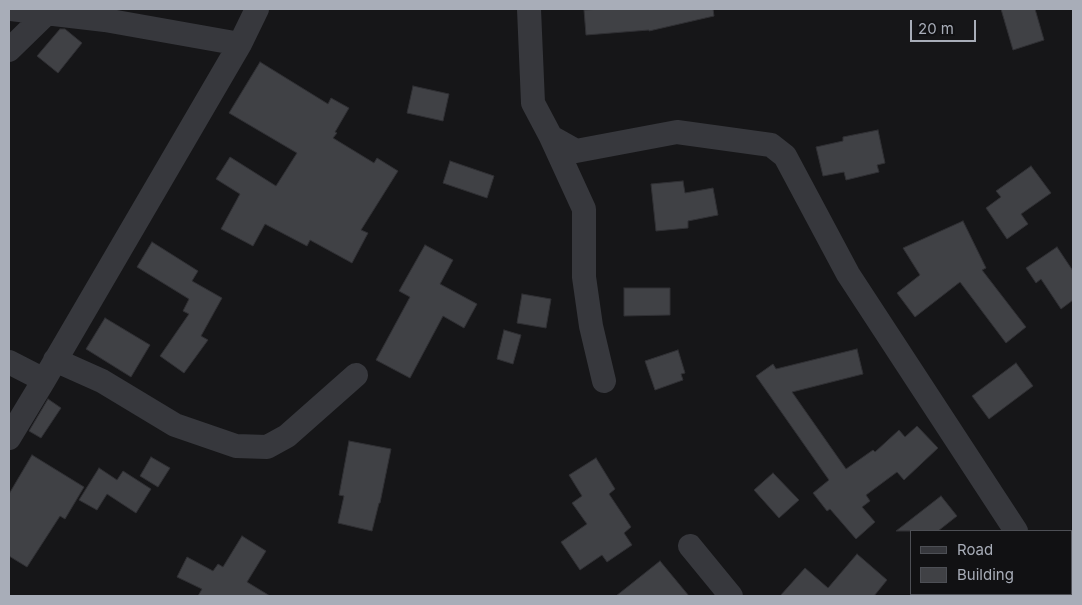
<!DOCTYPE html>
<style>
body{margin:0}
#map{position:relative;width:1082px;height:605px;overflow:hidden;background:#161618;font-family:Inter,sans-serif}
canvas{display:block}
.frame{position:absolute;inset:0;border:10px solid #a8adb8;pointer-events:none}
.legend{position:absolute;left:910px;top:530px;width:162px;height:65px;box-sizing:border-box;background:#111113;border:1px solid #4d4f55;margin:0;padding:6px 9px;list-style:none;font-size:15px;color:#a8adb8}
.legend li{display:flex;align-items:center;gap:10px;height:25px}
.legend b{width:25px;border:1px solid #4d4f55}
.scale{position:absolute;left:910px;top:20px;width:66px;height:22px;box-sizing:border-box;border:2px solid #a8adb8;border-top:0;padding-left:6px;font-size:15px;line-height:18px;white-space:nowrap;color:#a8adb8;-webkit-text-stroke:4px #111113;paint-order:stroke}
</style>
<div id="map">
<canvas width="1082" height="605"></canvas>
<div class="frame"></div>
<ul class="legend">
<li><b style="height:6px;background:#37383d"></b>Road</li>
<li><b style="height:14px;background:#404145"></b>Building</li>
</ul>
<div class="scale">20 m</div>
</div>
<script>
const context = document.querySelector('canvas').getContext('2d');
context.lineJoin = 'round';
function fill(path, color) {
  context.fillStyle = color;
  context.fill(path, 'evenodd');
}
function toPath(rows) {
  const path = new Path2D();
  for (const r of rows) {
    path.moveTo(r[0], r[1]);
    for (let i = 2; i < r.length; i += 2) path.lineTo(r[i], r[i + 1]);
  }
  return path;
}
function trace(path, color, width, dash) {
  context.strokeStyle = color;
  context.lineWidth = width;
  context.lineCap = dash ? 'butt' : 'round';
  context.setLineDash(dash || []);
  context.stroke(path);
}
const building = toPath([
 [602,9,713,9,714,16,649,31,649,30,586,35,584,10,602,9],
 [1001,9,1035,9,1044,40,1013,50,1001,9],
 [60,29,65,29,82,43,58,73,37,56,60,29],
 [260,62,328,104,331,98,349,108,335,132,337,133,333,138,374,163,377,158,398,171,361,230,368,233,352,263,310,240,307,246,265,224,253,246,221,229,240,194,216,179,230,157,276,186,297,153,229,113,260,62],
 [413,86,449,94,443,121,407,113,413,86],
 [878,130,885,163,877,165,879,172,846,180,844,172,823,176,816,147,843,141,843,137,878,130],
 [450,161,494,176,487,198,443,183,450,161],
 [1031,166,1051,193,1021,214,1028,224,1007,239,986,208,1001,197,996,191,1031,166],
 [683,181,685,193,713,188,718,215,688,221,688,228,656,231,651,184,683,181],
 [963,221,986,268,982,270,1026,327,1006,343,960,282,915,317,897,293,920,275,903,248,963,221],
 [152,242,198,271,192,281,222,298,201,336,208,340,184,373,160,356,189,314,183,311,189,299,137,267,152,242],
 [425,245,453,260,440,284,477,304,464,328,443,316,410,378,376,360,410,297,399,291,425,245],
 [1057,247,1073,271,1073,300,1061,309,1041,279,1036,283,1026,268,1057,247],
 [624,288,670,288,670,315,624,316,624,288],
 [522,294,551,299,546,328,517,323,522,294],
 [105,318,150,345,131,377,86,349,105,318],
 [504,330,521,335,513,364,497,359,504,330],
 [857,349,863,374,792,392,846,469,873,450,875,452,899,430,905,437,917,426,938,448,904,480,897,472,866,495,870,501,862,507,875,522,856,539,830,509,827,511,813,493,829,480,756,376,773,364,776,369,857,349],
 [678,350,685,373,681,374,683,380,655,390,645,361,678,350],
 [1016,363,1033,386,989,419,972,396,1016,363],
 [48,399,61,408,41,438,29,431,48,399],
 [349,441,391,449,380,503,379,503,372,531,338,523,344,496,339,495,349,441],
 [32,455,84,487,65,519,60,516,27,567,9,556,9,494,32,455],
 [151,457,170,468,158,487,140,476,151,457],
 [596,458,615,489,609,494,631,527,624,533,632,545,607,562,602,555,580,570,561,542,587,524,572,503,582,496,569,475,596,458],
 [99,468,117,480,123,471,151,489,136,513,107,494,97,510,79,500,99,468],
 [773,473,799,500,779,518,754,490,773,473],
 [941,496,957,516,938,531,896,531,941,496],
 [242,536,266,551,247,582,270,596,198,596,202,589,177,577,187,557,213,571,218,564,223,567,242,536],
 [857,554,887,580,874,596,780,596,805,568,828,588,857,554],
 [660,561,689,596,616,596,660,561]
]);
const minor = toPath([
 [11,9,105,20,240,44],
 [529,9,533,103,551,137,576,151,677,132,771,145,785,156,848,274,1016,531],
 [9,50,46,14],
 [551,137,584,209,584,277,591,326,604,381],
 [55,360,102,381,175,425,236,446,267,447,287,436,356,375],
 [9,362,44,380],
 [9,438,44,380,240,44,257,9],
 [690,546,731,596],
 [1057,594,1059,596]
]);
fill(building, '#404145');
trace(building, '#303034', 1);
trace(minor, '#37383d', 24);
</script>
